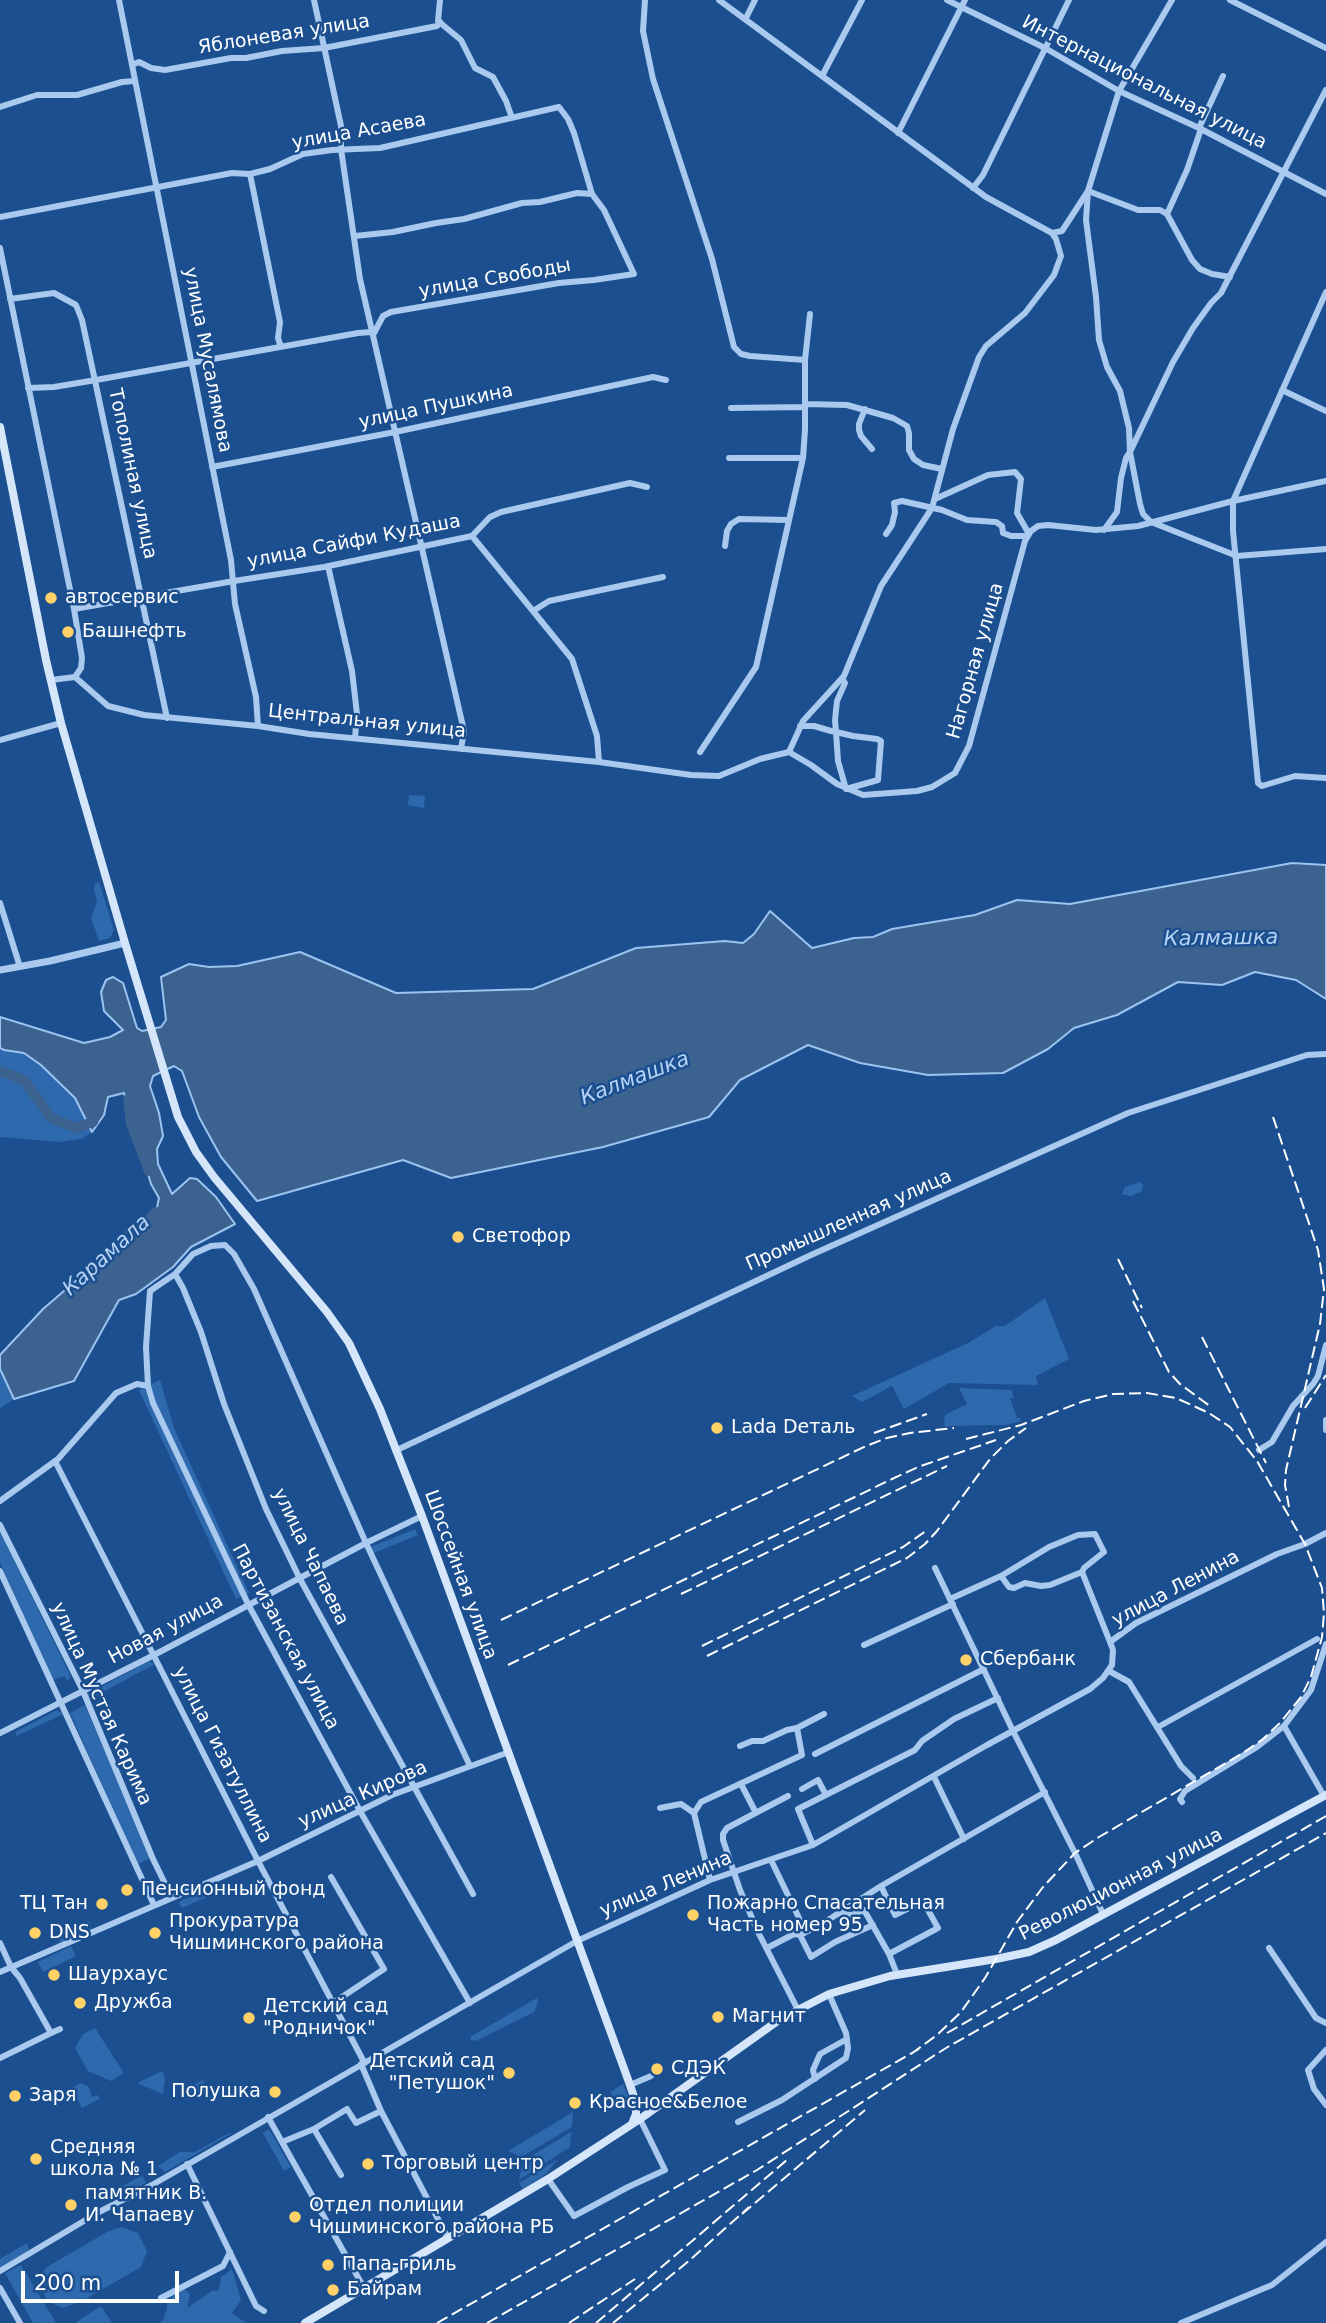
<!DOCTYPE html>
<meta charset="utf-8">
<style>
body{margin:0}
#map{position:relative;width:1326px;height:2323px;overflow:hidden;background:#1b4f8f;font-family:"DejaVu Sans",sans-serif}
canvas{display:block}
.scale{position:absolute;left:21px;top:2271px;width:158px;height:32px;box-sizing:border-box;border:4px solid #fff;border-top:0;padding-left:9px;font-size:21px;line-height:24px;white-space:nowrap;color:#fff;-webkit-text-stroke:5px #1b4f8f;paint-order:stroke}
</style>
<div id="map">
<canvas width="1326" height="2323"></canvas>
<div class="scale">200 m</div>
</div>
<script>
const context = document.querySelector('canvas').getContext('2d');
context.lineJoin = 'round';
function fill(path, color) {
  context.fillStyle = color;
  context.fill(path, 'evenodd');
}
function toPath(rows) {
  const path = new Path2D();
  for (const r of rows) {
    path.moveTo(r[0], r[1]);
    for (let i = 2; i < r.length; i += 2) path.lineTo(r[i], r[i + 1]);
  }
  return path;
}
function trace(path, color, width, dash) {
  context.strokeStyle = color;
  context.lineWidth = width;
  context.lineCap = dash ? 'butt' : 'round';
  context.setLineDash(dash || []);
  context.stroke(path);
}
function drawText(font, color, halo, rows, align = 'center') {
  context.font = font + ' "DejaVu Sans",sans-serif';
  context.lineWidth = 5;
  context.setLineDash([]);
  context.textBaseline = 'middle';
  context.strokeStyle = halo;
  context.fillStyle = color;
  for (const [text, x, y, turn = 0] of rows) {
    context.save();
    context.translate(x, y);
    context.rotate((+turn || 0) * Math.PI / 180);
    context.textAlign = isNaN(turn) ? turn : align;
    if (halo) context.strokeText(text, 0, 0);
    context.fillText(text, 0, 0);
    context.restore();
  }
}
const green = toPath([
 [409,795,425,796,424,808,408,805],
 [99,882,114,930,110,938,99,941,91,918,97,902,94,889,95,884],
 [0,1048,4,1050,24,1053,41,1065,75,1098,92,1132,82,1139,58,1142,0,1137],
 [1140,1182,1143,1185,1142,1191,1131,1196,1122,1194,1125,1187],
 [1045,1298,1069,1359,1036,1376,1038,1385,949,1383,904,1409,892,1386,862,1402,852,1396,968,1343,996,1326,1005,1326],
 [0,1369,14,1399,0,1408],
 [160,1380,174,1428,249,1593,236,1599,139,1390],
 [959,1388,1011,1390,1014,1398,1010,1398,1017,1418,1020,1418,1021,1421,1006,1425,944,1426,945,1415,967,1404],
 [415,1529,418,1535,374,1553,371,1547],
 [0,1531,71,1677,67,1681,65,1676,53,1680,0,1563],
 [149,1661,155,1664,88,1700,88,1694],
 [85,1705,151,1858,138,1864,70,1713],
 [57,1710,63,1714,17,1736,15,1732],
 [210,1890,213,1894,182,1908,181,1906,179,1903,182,1900],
 [90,1921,91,1930,62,1943,59,1941,56,1934],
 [71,1946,76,1956,43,1972,38,1962],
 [537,1998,538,2002,534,2012,476,2041,471,2040,470,2037],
 [95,2028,124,2073,111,2081,88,2071,75,2048,83,2034],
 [162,2071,165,2079,163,2094,137,2083],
 [203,2080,211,2093,179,2092],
 [80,2083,88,2086,92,2097,98,2095,100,2099,82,2108,72,2088],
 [623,2084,632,2105,622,2111,610,2092],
 [573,2112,572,2127,521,2157,508,2151],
 [269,2129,291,2167,284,2171,263,2133],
 [571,2132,570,2147,519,2180,523,2161],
 [229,2133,232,2133,165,2172,158,2166,180,2152,195,2152],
 [558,2159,546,2174,523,2189,519,2183],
 [142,2175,146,2183,127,2193,122,2191,120,2188],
 [121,2227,138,2233,147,2251,141,2267,84,2300,63,2308,47,2301,41,2286,44,2271,47,2267,107,2232],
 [27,2243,29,2250,0,2267,0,2259],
 [21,2265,56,2323,33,2323,5,2273],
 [232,2269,241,2300,232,2313,246,2323,158,2323,163,2320,167,2309,167,2303,176,2292,183,2288,190,2294,187,2308,212,2291,219,2290,221,2277],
 [101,2306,112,2323,75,2323]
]);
const water = toPath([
 [1292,863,1326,865,1326,999,1296,980,1255,972,1222,985,1178,982,1117,1015,1074,1028,1048,1049,1003,1073,928,1075,860,1063,808,1045,740,1080,709,1117,603,1147,451,1178,403,1160,257,1201,221,1157,199,1117,182,1071,174,1066,153,1076,150,1086,159,1113,163,1136,157,1149,158,1164,172,1194,190,1178,197,1179,216,1197,235,1224,191,1247,173,1267,136,1294,119,1300,74,1381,14,1399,0,1369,0,1355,43,1309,156,1212,159,1198,151,1184,124,1093,108,1097,104,1115,92,1132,75,1098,41,1065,24,1053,4,1050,0,1048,0,1017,84,1043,110,1037,123,1030,104,1011,101,992,106,980,113,977,123,983,137,1028,142,1031,161,1027,166,1020,161,977,189,964,209,967,237,966,300,952,396,993,533,989,636,948,725,941,743,943,754,934,770,911,812,948,854,938,873,937,892,929,975,915,1017,900,1070,904,1292,863]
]);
const river = toPath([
 [0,1071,24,1080,51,1118,76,1128,93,1122,96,1114],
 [128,1099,131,1124,149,1171],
 [119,1245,136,1227,149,1219,156,1212]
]);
const minor = toPath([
 [119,0,231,560,235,604,256,697,258,726],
 [314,0,341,126,341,149,360,279,464,731,461,749],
 [440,0,438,21,461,40,475,68,493,77,506,101,512,118],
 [645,0,643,31,653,79,712,259,734,347,741,354,750,356,805,360],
 [719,0,986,197,1052,233,1062,231,1088,191,1119,91,1172,0],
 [947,0,1045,48,1119,91,1199,128,1326,194],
 [1230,0,1326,48],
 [746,18,755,0],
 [132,65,139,62,151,68,165,70,231,58,246,58,282,51,324,48,437,26,440,22],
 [822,76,862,0],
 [1326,90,1221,293,1211,303,1193,328,1173,362,1130,452,1140,504,1143,514,1151,522,1237,556,1326,549],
 [0,107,37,95,77,95,122,82,135,81],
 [1199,128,1223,76],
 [898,133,965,0],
 [250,174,280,322,278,338,281,347],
 [973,188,983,175,1069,0],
 [1167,214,1187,170,1201,129],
 [0,217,232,173,250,174,270,169,303,154,332,150,380,148,559,107,568,119,574,133,592,194,604,210,634,274,594,280,559,283,391,312,383,316,373,335],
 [355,236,393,232,436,223,464,219,522,203,540,202,577,193,592,194],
 [0,248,74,609],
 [1326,292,1233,501,1233,531,1258,783,1262,786,1295,776,1326,778],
 [10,299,54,293,76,305,82,320,167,718],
 [28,388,54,387,96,380,358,333,372,332],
 [1282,390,1326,411],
 [805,404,847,405,893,418,907,426,909,433,909,450,914,459,923,465,942,469],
 [731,408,805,407],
 [865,409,859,424,859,430,861,436,872,449],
 [729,458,803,458],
 [212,467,395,432,653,377,666,380],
 [935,499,988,475,1015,472,1021,479,1017,513,1029,534],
 [1104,530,1117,512,1121,478,1126,458,1130,452,1129,428,1120,391,1107,367,1099,340,1096,297,1086,220,1088,191,1138,210,1160,210,1167,214,1192,260,1200,269,1212,274,1230,277],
 [886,534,892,525,895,512,894,503,902,501,942,510,967,520,996,522,1002,526,1003,533,1011,536,1028,536],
 [472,536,572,659,597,736,599,762],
 [725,546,727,531,731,524,739,519,789,520],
 [328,566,352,671,357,714,355,738],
 [533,611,549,601,663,577],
 [75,677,81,668,82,658,74,609,234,581,324,567,472,536,490,517,501,512,630,483,647,487],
 [51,680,75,677,108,706,144,715,258,726,309,734,599,762,691,775,719,776,760,759,789,752],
 [800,726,814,726,831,731,836,732,853,736,877,739,881,741,878,780,846,789,838,761,836,732,835,720,837,701,845,683,842,678],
 [0,740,61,723],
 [700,752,756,667,803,458,805,430,805,360,810,314],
 [789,752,811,765,837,784,863,795,917,791,932,787,955,773,969,746,1025,541,1031,531,1038,526,1048,525,1096,530,1138,526,1233,501,1326,481],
 [789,752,803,721,844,676,881,586,932,508,953,429,979,357,986,346,1025,313,1054,275,1061,256,1056,239,1052,233],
 [0,903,20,967],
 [175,1274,150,1291,146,1347,148,1386,153,1403,248,1604,360,1811,470,2003],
 [1326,1420,1326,1430],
 [397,1450,811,1255,1128,1113,1307,1055,1326,1054],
 [1259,1450,1272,1442,1293,1406,1313,1384,1318,1376,1326,1345],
 [55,1461,258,1861,364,2062],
 [0,1501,58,1459,116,1393,137,1384,148,1386],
 [0,1525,83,1691,153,1859,172,1898],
 [935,1568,1013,1731,1075,1853,1103,1914],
 [0,1571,154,1905],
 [1001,1576,1049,1547,1078,1535,1095,1534,1104,1552,1084,1568,1082,1572],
 [950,1599,1001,1576,1009,1587,1014,1588,1025,1583,1041,1586,1050,1585,1082,1572,1110,1642],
 [864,1645,953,1604],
 [1109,1671,1129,1682,1181,1766,1193,1778],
 [1284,1726,1324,1796],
 [1158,1727,1317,1639],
 [0,1733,154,1655,366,1543,422,1516],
 [740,1746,752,1741,763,1741,787,1730,797,1728],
 [815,1754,984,1669],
 [470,1766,366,1543,254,1289,234,1254,225,1245,211,1246,193,1254,175,1274,183,1288,201,1332,224,1404,266,1509,300,1579,473,1894],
 [934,1777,964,1839],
 [741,1784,756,1813],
 [802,1789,818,1780,826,1795],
 [788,1796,727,1828,723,1834,723,1840,740,1890,758,1932,798,2010],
 [1182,1802,1180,1799,1185,1791,1257,1747,1284,1726,1311,1690,1326,1644],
 [660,1808,681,1804,694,1813],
 [813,1845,798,1809,915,1750,922,1741,954,1719,998,1698],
 [771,1860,799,1918,803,1933],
 [331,1877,384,1969,333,2003],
 [710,1880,694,1813,701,1802,802,1755,797,1728,824,1714],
 [881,1886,895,1915,923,1901,938,1928,889,1954],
 [838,1914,852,1915,864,1910,889,1954,897,1974],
 [873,1925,835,1942,811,1957,800,1935,825,1922,881,1886,1045,1792],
 [0,1943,11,1967,20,1978,51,2033,60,2029],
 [767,1948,794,1934,800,1935],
 [1269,1948,1316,2018,1326,2023],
 [0,1972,258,1861,392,1795,509,1752],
 [1326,2050,1308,2070,1314,2089,1326,2105],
 [0,2058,51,2033],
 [361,2064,381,2111,448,2238],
 [815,2079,813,2070,820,2054,847,2039],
 [630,2085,651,2076],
 [268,2117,364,2288],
 [738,2122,782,2100,846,2058,848,2048,846,2033,829,1994],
 [314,2129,341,2175],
 [282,2142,314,2129,347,2109,356,2123,381,2111],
 [187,2164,256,2306,264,2311],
 [548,2179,574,2216,628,2187,665,2170,640,2119],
 [0,2271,99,2212,152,2185,577,1941,710,1880,813,1845,987,1745,1090,1689,1103,1678,1112,1665,1113,1650,1110,1642,1136,1623,1277,1554,1305,1544,1326,1533],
 [0,2288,20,2323],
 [161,2298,223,2266,230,2252],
 [1181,2323,1272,2285,1326,2242]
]);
const tertiary = toPath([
 [0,970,50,961,125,943]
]);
const secondary = toPath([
 [0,427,46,660,61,723,125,943,178,1117,196,1152,214,1177,327,1312,349,1343,380,1409,422,1516,630,2085,636,2103,636,2114,632,2124],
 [305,2323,548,2179,640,2119,779,2020,798,2010,829,1994,890,1976,996,1959,1029,1952,1056,1940,1326,1795]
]);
const rail = toPath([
 [1273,1117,1318,1250,1324,1289,1320,1324,1286,1470,1285,1485,1289,1507],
 [1118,1259,1142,1308],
 [1133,1301,1169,1372,1180,1384,1211,1407],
 [1202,1337,1266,1463],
 [1305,1408,1326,1375],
 [874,1433,927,1414],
 [681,1594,947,1466],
 [501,1620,866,1446,887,1438,910,1433,954,1428],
 [702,1646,903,1547,926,1531],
 [707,1656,907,1558,925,1544,937,1531,990,1459,1008,1441,1026,1428],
 [508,1665,892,1479,918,1467,996,1440],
 [947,2033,1326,1816],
 [911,2054,937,2035,961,2012,985,1978,1017,1922,1043,1887,1075,1853,1099,1837,1243,1753,1263,1739,1280,1723,1301,1697,1311,1677,1322,1637,1324,1613,1322,1588,1305,1544,1257,1461,1230,1427,1209,1413,1176,1398,1147,1393,1113,1394,1084,1401,1021,1425,966,1439],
 [742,2214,865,2110],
 [437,2323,919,2049],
 [487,2323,757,2170,946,2048,1326,1833],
 [569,2323,635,2279],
 [596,2323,788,2159],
 [613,2323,690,2260,749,2207]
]);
const markers = [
 [51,598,7,"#ffd166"],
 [68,632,7,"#ffd166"],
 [458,1237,7,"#ffd166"],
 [717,1428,7,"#ffd166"],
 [966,1660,7,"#ffd166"],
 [127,1890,7,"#ffd166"],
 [102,1904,7,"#ffd166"],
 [693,1915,7,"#ffd166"],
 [35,1933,7,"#ffd166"],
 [155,1933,7,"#ffd166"],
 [54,1975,7,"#ffd166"],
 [80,2003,7,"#ffd166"],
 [718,2017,7,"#ffd166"],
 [249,2018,7,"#ffd166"],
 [657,2069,7,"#ffd166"],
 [509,2073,7,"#ffd166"],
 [275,2092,7,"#ffd166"],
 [15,2096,7,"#ffd166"],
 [575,2103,7,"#ffd166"],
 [36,2159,7,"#ffd166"],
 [368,2164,7,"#ffd166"],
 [71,2205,7,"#ffd166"],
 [295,2217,7,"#ffd166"],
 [328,2265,7,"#ffd166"],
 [333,2290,7,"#ffd166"]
];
const streetNames = [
 ["Яблоневая улица",284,35,-9],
 ["Интернациональная улица",1144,83,27],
 ["улица Асаева",359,132,-10],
 ["улица Свободы",495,279,-10],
 ["улица Мусалямова",207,360,79],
 ["улица Пушкина",436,407,-12],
 ["Тополиная улица",132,474,78],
 ["улица Сайфи Кудаша",354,542,-11],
 ["Нагорная улица",976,661,-74],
 ["Центральная улица",367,722,6],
 ["Промышленная улица",849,1221,-24],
 ["улица Чапаева",310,1557,64],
 ["Шоссейная улица",460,1575,70],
 ["улица Ленина",1176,1589,-28],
 ["Новая улица",166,1630,-28],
 ["Партизанская улица",285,1637,62],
 ["улица Мустая Карима",101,1704,66],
 ["улица Гизатуллина",222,1755,63],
 ["улица Кирова",363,1795,-24],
 ["улица Ленина",666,1885,-23],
 ["Революционная улица",1121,1885,-27]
];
const poiNames = [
 ["автосервис",65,598],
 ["Башнефть",82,632],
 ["Светофор",472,1237],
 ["Lada Dеталь",731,1428],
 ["Сбербанк",980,1660],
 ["Пенсионный фонд",141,1890],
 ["ТЦ Тан",88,1904,"right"],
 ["Пожарно Спасательная",707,1904],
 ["Часть номер 95",707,1926],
 ["Прокуратура",169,1922],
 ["Чишминского района",169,1944],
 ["DNS",49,1933],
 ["Шаурхаус",68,1975],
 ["Дружба",94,2003],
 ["Детский сад",263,2007],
 ["\"Родничок\"",263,2029],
 ["Магнит",732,2017],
 ["Детский сад",495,2062,"right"],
 ["\"Петушок\"",495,2084,"right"],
 ["СДЭК",671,2069],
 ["Полушка",261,2092,"right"],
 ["Заря",29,2096],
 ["Красное&Белое",589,2103],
 ["Средняя",50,2148],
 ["школа № 1",50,2170],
 ["Торговый центр",382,2164],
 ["памятник В.",85,2194],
 ["И. Чапаеву",85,2216],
 ["Отдел полиции",309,2206],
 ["Чишминского района РБ",309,2228],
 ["Папа-гриль",342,2265],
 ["Байрам",347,2290]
];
const waterNames = [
 ["Калмашка",1221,939,-1],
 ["Калмашка",635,1079,-21],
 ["Карамала",107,1256,-42]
];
fill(green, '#2e69ad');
fill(water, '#3c6290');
trace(water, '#9cc4f0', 2);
trace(river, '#3c6290', 10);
trace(minor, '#a9c9ee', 6);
trace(tertiary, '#a9c9ee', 7);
trace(secondary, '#d6e6fa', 8);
trace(rail, '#fff', 2, [12, 5]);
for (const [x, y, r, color] of markers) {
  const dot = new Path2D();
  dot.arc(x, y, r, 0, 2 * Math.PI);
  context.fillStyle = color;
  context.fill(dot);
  trace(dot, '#1b4f8f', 2.5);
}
drawText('19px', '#fff', '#1b4f8f', streetNames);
drawText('19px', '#fff', '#1b4f8f', poiNames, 'left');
drawText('italic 21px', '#b5d3f5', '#1b4f8f', waterNames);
</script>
